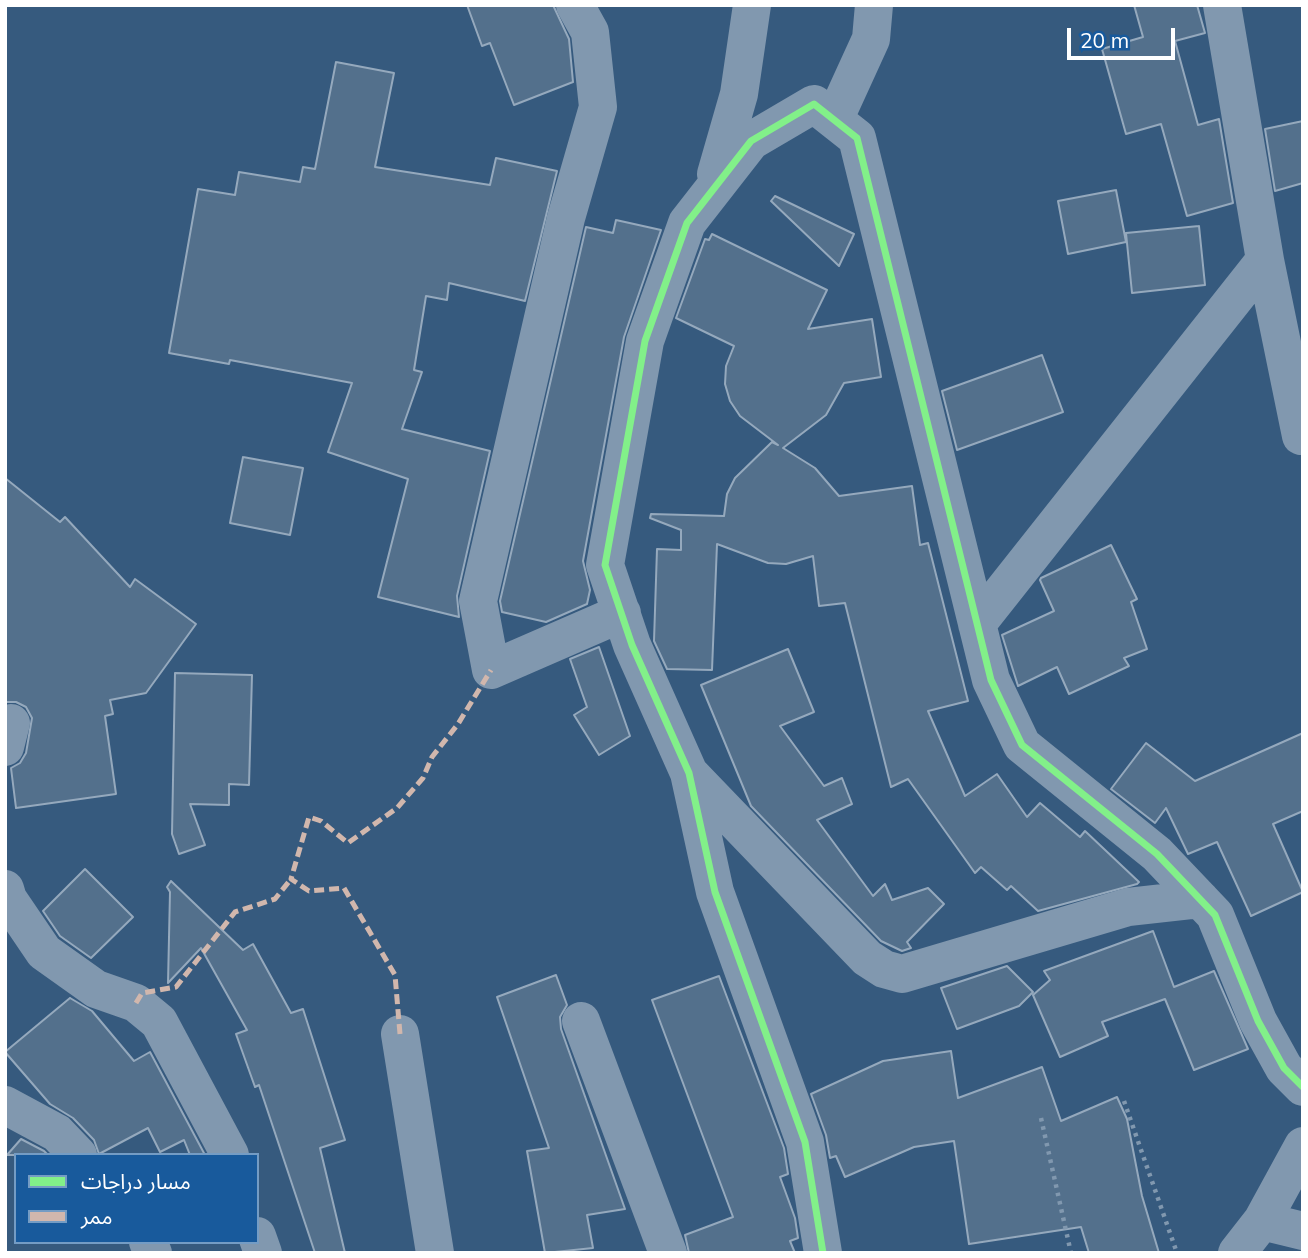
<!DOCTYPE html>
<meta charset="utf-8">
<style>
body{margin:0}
#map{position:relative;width:1308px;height:1258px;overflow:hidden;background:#365a7e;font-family:Mulish,"Noto Sans Arabic",sans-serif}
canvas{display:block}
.frame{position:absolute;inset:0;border:7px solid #fff;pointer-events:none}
.legend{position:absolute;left:14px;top:1153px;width:245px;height:91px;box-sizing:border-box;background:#185a9c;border:2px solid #749cc4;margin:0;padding:9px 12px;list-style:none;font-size:21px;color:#fff}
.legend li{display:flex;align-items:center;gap:14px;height:35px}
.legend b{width:35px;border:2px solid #749cc4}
.scale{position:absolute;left:1067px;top:28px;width:108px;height:32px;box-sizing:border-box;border:4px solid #fff;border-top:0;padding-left:9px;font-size:21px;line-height:24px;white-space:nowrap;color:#fff;-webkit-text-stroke:5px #185a9c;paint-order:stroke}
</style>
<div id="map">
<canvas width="1308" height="1258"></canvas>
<div class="frame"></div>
<ul class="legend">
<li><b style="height:9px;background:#82f089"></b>مسار دراجات</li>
<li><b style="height:9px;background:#d1b7ad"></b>ممر</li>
</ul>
<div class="scale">20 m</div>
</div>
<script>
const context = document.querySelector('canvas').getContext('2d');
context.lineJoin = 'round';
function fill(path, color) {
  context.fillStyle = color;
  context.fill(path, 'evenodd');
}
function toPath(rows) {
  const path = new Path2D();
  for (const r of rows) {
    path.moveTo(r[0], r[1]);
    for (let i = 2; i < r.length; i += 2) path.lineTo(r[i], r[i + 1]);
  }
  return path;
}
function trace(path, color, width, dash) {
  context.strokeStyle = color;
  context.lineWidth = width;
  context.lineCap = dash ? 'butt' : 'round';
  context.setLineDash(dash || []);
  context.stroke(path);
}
const building = toPath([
 [467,5,553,5,569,39,573,82,514,105,490,43,482,46,467,5],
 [1134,5,1197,5,1205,33,1175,41,1198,125,1219,119,1233,203,1187,216,1161,124,1126,134,1102,49,1143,37,1134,5],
 [336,62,394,73,375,167,490,185,496,158,557,171,525,301,449,283,447,300,426,296,414,370,422,372,402,429,490,451,457,596,459,617,378,597,408,479,328,452,352,383,230,360,229,364,169,353,198,189,235,195,239,172,300,182,303,167,315,169,336,62],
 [1303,121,1303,183,1275,191,1265,129,1303,121],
 [1116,190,1126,242,1068,254,1058,201,1116,190],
 [775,196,854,234,839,266,771,201,775,196],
 [616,220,661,230,624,337,583,561,590,590,587,604,546,622,502,612,500,601,586,227,613,233,616,220],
 [1199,226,1205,285,1132,293,1126,233,1199,226],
 [712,234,827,290,808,329,872,319,881,377,844,383,826,415,783,448,815,468,839,496,912,486,920,545,928,543,968,701,928,711,965,796,997,774,1027,817,1040,803,1080,837,1085,831,1139,882,1137,884,1038,911,1011,886,1007,890,981,867,975,873,908,779,891,787,845,603,819,606,813,556,786,564,768,563,717,544,712,670,667,669,654,641,657,549,681,550,681,530,650,518,651,514,724,516,727,494,735,478,772,442,778,445,740,416,730,401,725,384,726,366,734,346,676,318,705,239,709,240,712,234],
 [1042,355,1063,412,957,450,942,391,1042,355],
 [243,457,303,468,290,535,230,523,243,457],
 [5,478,60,522,65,517,130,587,135,579,196,624,146,693,110,700,113,714,105,716,116,794,16,808,11,768,20,763,26,753,32,718,26,707,16,702,5,702,5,478],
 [1111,545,1137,599,1131,602,1147,649,1124,658,1129,666,1069,694,1057,667,1018,686,1002,635,1054,611,1040,580,1041,578,1111,545],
 [599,647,630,736,599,755,574,715,587,707,570,659,599,647],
 [788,649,814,712,780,726,824,786,842,778,852,804,817,820,873,896,885,884,892,900,928,888,944,904,907,942,911,948,902,951,881,941,751,806,701,685,788,649],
 [175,673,252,675,249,785,229,784,229,805,190,804,205,845,179,854,172,834,175,673],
 [1303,733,1303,811,1273,824,1303,892,1251,916,1217,842,1188,854,1166,808,1155,823,1111,789,1146,743,1195,781,1303,733],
 [85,869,133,917,91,958,60,936,43,911,85,869],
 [171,881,243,950,253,944,291,1013,303,1009,345,1140,320,1148,345,1253,315,1253,259,1085,255,1087,236,1034,247,1030,201,948,168,983,170,892,167,887,171,881],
 [1153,931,1174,987,1214,971,1248,1049,1194,1070,1165,999,1102,1022,1108,1036,1060,1057,1033,995,1050,980,1044,971,1153,931],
 [1007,966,1033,992,1019,1006,957,1029,941,988,1007,966],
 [556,975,567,1005,560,1017,561,1029,625,1209,587,1215,593,1248,545,1253,527,1151,549,1148,497,997,556,975],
 [719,976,784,1148,788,1174,780,1177,795,1218,798,1238,790,1241,795,1253,689,1253,685,1235,733,1217,652,1000,719,976],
 [70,998,92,1011,134,1061,150,1052,205,1155,190,1155,184,1140,160,1152,148,1128,99,1154,94,1140,73,1118,50,1104,5,1052,70,998],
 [951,1051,958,1098,1042,1067,1061,1121,1117,1097,1127,1119,1142,1196,1159,1253,1089,1253,1081,1227,969,1244,954,1141,914,1147,845,1177,836,1156,830,1158,826,1135,811,1094,883,1061,951,1051],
 [21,1139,44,1151,48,1155,7,1155,21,1139]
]);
const path = toPath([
 [1124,1101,1177,1253],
 [1041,1118,1071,1253]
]);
const minor = toPath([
 [575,5,590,32,598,107,566,218,478,601,491,670,622,613],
 [834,120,871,39,874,5],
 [716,174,739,94,752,5],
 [1265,260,1301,436],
 [977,624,1265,260,1222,5],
 [5,747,11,723],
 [689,773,867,958,884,969,902,974,1128,907,1200,899],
 [5,889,8,899,44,952,96,989,136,1003,159,1022,230,1155],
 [581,1021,668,1253],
 [400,1034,435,1253],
 [5,1105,57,1133,78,1155],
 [1262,1221,1303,1231],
 [257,1236,263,1253],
 [148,1242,153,1253],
 [823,1253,805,1142,715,892,689,773,632,645,605,565,645,341,687,223,751,141,814,104,857,138,991,680,1022,745,1157,854,1215,915,1258,1021,1284,1068,1303,1087],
 [1237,1253,1262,1221,1303,1146]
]);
const quiet = toPath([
 [136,1003,142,993,176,987,235,912,275,899,291,879],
 [400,1034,395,975,344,888,309,891,291,879,309,817,321,821,348,843,397,808,423,778,432,757,458,724,491,670]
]);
const cycleway = toPath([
 [823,1253,805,1142,715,892,689,773,632,645,605,565,645,341,687,223,751,141,814,104,857,138,991,680,1022,745,1157,854,1215,915,1258,1021,1284,1068,1303,1087]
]);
fill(building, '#53708c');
trace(building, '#95a9bd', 2);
trace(path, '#8198af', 4.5, [3.5, 5]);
trace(minor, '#8198af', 38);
trace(quiet, '#d1b7ad', 5, [10, 5]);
trace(cycleway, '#82f089', 7);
</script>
